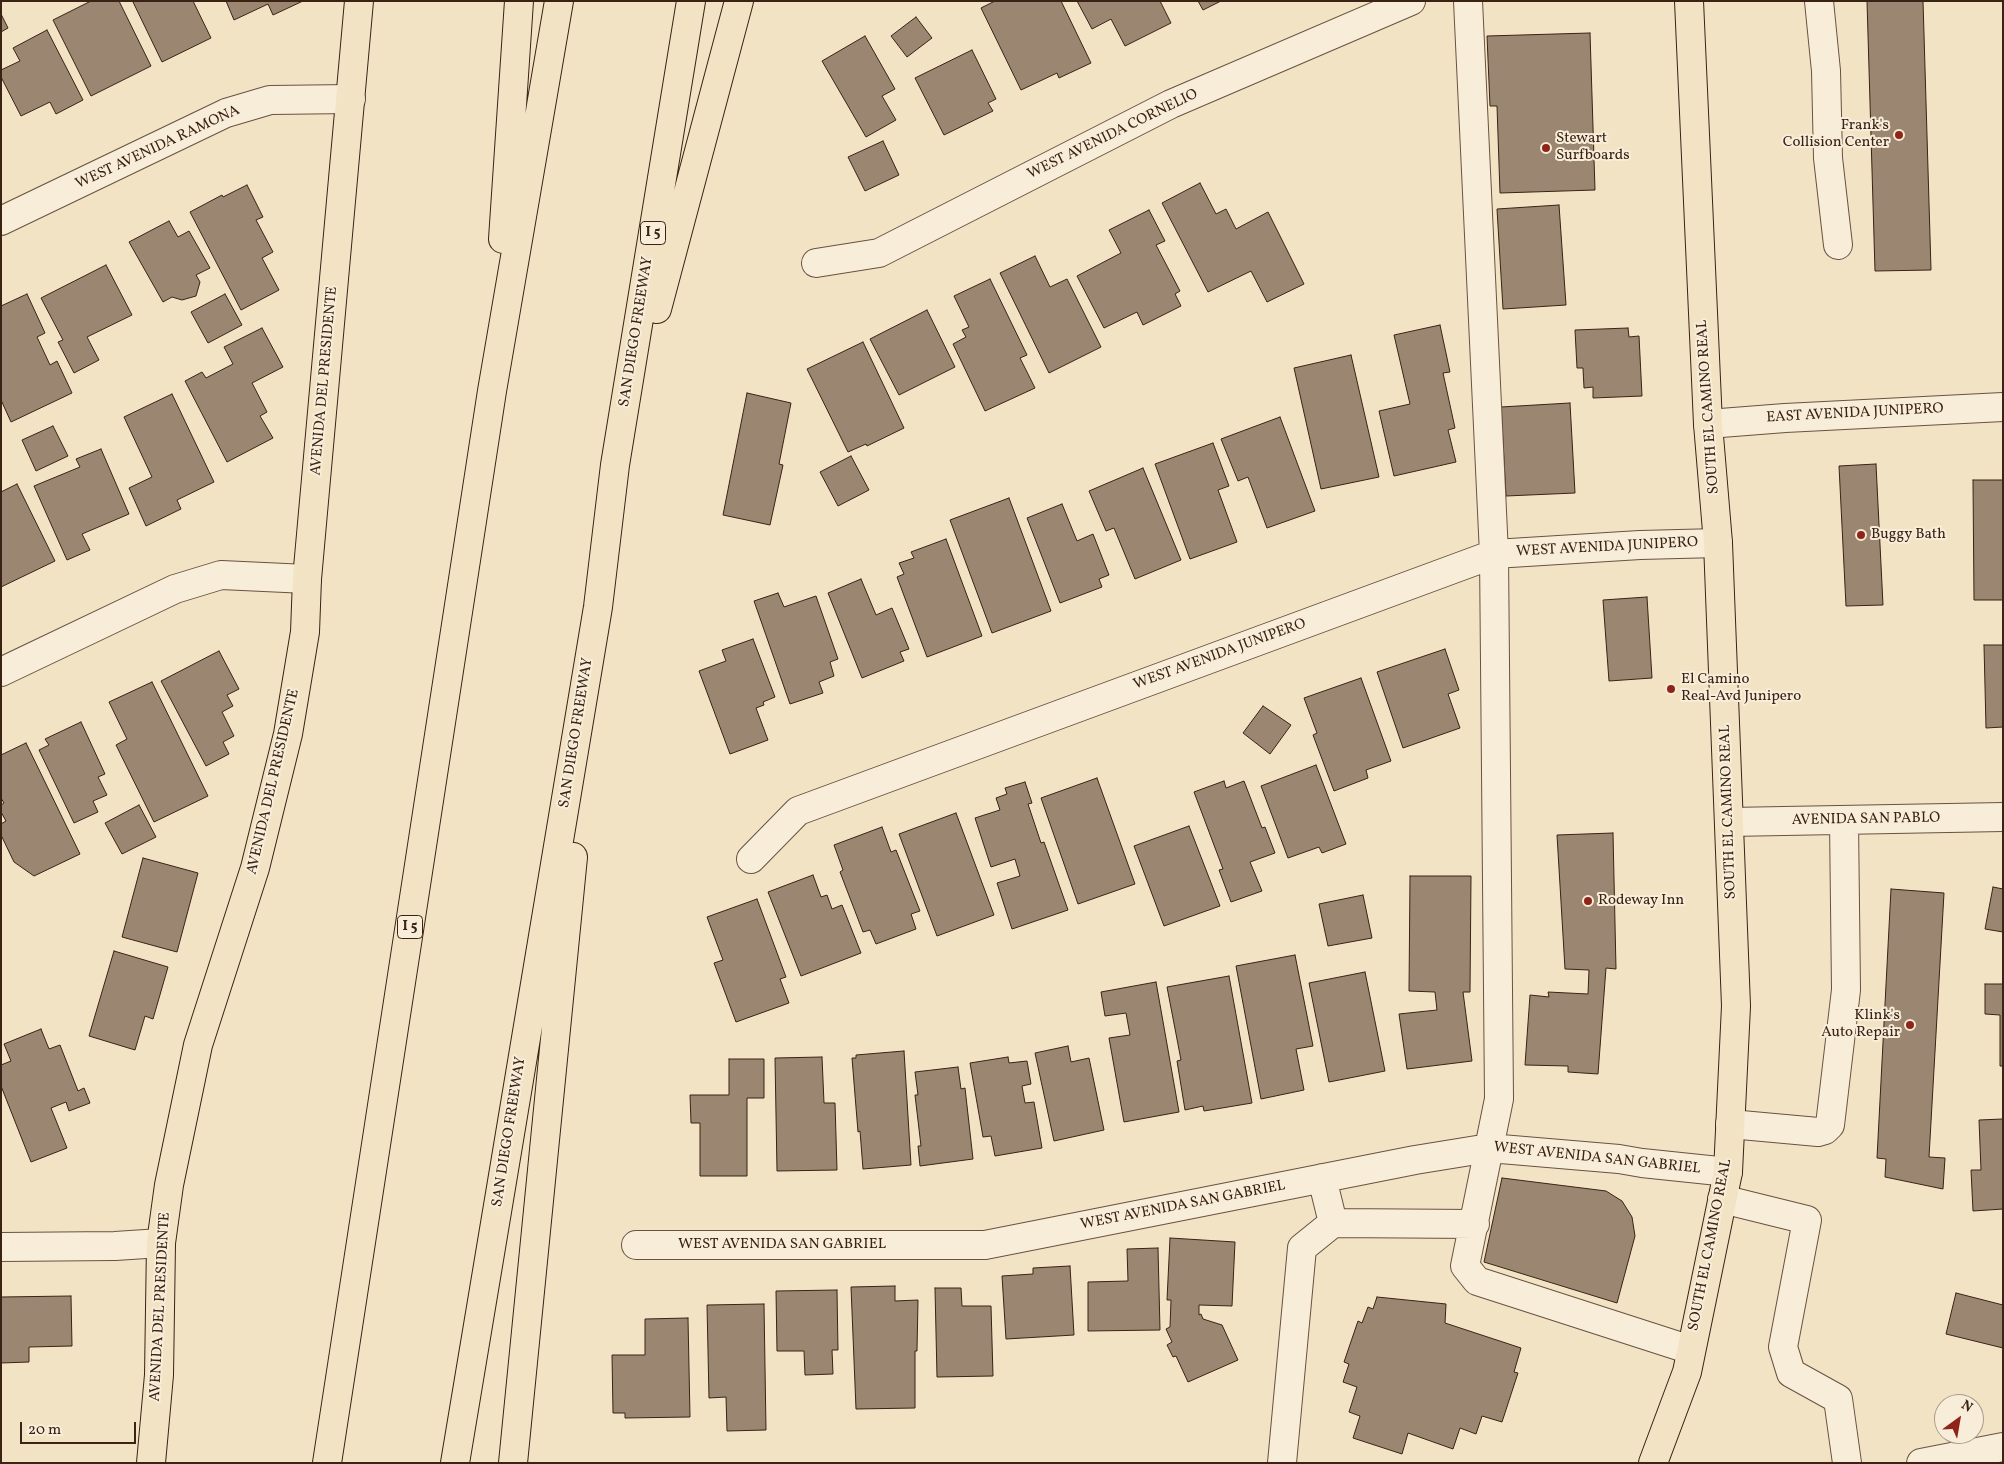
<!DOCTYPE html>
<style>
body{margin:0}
#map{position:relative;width:2004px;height:1464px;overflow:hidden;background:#f3e3c5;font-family:Vollkorn,serif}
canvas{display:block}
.frame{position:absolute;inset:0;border:2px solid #3a2215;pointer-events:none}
.north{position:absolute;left:1934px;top:1394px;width:50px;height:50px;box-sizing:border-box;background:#f7edd9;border:1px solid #ab9c8b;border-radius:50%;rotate:32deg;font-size:14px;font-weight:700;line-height:20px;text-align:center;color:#3a2215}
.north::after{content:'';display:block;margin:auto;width:18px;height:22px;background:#8f2418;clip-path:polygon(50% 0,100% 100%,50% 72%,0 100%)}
.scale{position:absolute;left:20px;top:1422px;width:116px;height:22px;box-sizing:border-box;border:2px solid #3a2215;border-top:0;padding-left:6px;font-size:15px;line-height:18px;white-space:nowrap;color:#3a2215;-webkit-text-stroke:4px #f7edd9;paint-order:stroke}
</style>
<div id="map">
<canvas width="2004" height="1464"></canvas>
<div class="frame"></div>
<div class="north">N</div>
<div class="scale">20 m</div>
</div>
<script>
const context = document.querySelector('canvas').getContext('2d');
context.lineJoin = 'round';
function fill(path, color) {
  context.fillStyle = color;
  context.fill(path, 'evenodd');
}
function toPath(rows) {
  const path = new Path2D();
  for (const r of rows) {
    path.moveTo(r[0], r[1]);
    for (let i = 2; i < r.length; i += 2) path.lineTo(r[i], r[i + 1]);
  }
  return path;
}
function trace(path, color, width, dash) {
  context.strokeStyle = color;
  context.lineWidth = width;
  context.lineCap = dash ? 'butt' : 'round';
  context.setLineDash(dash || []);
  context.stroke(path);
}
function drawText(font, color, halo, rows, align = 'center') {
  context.font = font + ' Vollkorn,serif';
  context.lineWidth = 4;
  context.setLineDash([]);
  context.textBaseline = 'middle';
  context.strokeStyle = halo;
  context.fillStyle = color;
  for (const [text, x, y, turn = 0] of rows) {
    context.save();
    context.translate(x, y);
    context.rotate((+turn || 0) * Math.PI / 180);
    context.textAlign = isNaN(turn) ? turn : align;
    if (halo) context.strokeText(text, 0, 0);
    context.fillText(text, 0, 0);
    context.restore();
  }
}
const building = toPath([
 [91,1,119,1,151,66,91,96,53,20,91,1],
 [135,1,193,1,211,38,162,62,133,2,135,1],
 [226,1,303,1,273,15,268,4,234,20,226,1],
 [995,1,1061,1,1091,63,1059,78,1057,73,1021,90,981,8,995,1],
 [1077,1,1160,1,1171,23,1125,46,1111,19,1092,29,1077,1],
 [1198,1,1221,1,1203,10,1198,1],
 [1867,1,1923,1,1931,270,1875,271,1867,1],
 [1,14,8,28,1,32,1,14],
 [916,17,932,38,907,57,891,36,916,17],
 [47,30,83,100,56,114,50,102,21,116,1,77,1,70,20,61,13,48,47,30],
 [1590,33,1595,190,1500,193,1497,106,1490,106,1487,36,1590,33],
 [865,36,895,89,882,96,896,120,866,137,822,61,865,36],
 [972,50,996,99,988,103,993,111,944,135,915,78,972,50],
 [883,141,899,175,865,191,848,157,883,141],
 [1200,183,1216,214,1226,209,1236,229,1268,212,1304,284,1267,302,1251,271,1208,292,1162,203,1200,183],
 [247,185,263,217,256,220,273,252,262,258,279,290,241,310,190,212,222,195,223,197,247,185],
 [1559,205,1566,305,1503,309,1497,209,1559,205],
 [1149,210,1165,241,1156,245,1180,291,1175,294,1181,306,1143,325,1137,312,1104,328,1077,276,1121,253,1109,230,1149,210],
 [169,221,178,237,189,231,210,268,196,275,200,282,196,296,182,300,172,297,163,302,129,242,169,221],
 [1035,256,1050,287,1067,279,1101,347,1049,373,1000,273,1035,256],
 [106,265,132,315,87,337,99,360,74,373,58,342,63,340,41,298,106,265],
 [990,279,1027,355,1020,358,1035,388,985,411,953,344,966,337,962,330,969,327,954,296,990,279],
 [27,294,45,333,37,337,50,365,57,361,72,393,11,422,1,400,1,306,27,294],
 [225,294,242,325,208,343,191,312,225,294],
 [927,310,955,367,899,395,870,339,927,310],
 [1440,325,1450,372,1443,373,1455,428,1448,430,1456,462,1394,476,1379,411,1410,404,1394,335,1440,325],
 [262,328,283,367,252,383,267,412,260,416,273,438,227,462,185,381,202,372,206,378,233,364,224,347,262,328],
 [1628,328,1629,337,1639,336,1642,396,1593,398,1593,387,1584,388,1583,368,1577,368,1575,330,1628,328],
 [863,342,904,428,867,446,866,444,848,452,807,369,863,342],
 [1351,355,1379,477,1321,489,1294,368,1351,355],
 [747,393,791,403,779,464,783,465,770,525,723,515,747,393],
 [172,394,214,482,177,500,181,509,146,526,129,488,152,477,124,417,172,394],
 [1570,403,1575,493,1506,496,1501,407,1570,403],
 [1280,417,1315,511,1267,528,1248,477,1238,481,1221,439,1280,417],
 [53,426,68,456,36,471,22,440,53,426],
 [1213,443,1229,486,1218,490,1237,542,1190,559,1155,464,1213,443],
 [101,449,129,514,82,534,90,550,67,560,34,486,80,467,76,459,101,449],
 [851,456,869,490,838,506,820,472,851,456],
 [1876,464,1883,605,1846,606,1839,466,1876,464],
 [1143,468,1181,560,1135,579,1114,528,1106,531,1089,491,1143,468],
 [1973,480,2003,480,2003,600,1974,600,1973,480],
 [17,484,55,561,1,587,1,492,17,484],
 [1009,498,1051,611,992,633,950,520,1009,498],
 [1062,504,1077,541,1093,534,1109,575,1099,579,1102,587,1060,603,1027,518,1062,504],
 [946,539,982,636,927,657,897,577,904,574,899,563,914,558,911,552,946,539],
 [861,579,876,615,892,608,909,649,900,652,904,661,862,678,828,593,861,579],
 [778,593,784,607,816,596,838,659,830,662,834,676,819,682,823,693,790,704,754,601,778,593],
 [1647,597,1652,678,1609,681,1603,600,1647,597],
 [753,639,775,697,763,702,764,705,756,708,768,740,730,754,699,671,726,661,722,650,753,639],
 [1984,645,2003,645,2003,727,1986,728,1984,645],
 [1445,649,1459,690,1448,694,1460,728,1403,748,1377,672,1445,649],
 [219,651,239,689,227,695,233,706,222,712,234,736,223,742,229,754,206,766,161,681,219,651],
 [1361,678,1391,761,1366,770,1368,778,1334,791,1313,735,1317,733,1304,698,1361,678],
 [152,682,208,796,154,822,116,745,127,739,109,702,152,682],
 [1263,706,1291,725,1270,754,1243,733,1263,706],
 [81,722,105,774,98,777,107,795,93,801,98,812,74,823,39,750,49,745,45,739,81,722],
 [26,743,80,854,34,876,14,862,1,835,1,824,6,821,1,812,1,805,4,803,1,798,1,755,26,743],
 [1316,765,1346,844,1322,853,1319,847,1288,858,1261,786,1316,765],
 [1097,778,1135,884,1078,904,1041,798,1097,778],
 [1224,781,1226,788,1244,781,1262,828,1265,827,1275,853,1250,862,1262,891,1231,902,1219,870,1223,869,1194,792,1224,781],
 [1025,782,1032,803,1028,804,1041,843,1044,842,1068,910,1012,929,997,883,1020,876,1015,859,991,867,975,818,1000,810,996,798,1007,794,1005,788,1025,782],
 [139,805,156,837,122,854,105,823,139,805],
 [956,813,994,915,937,936,899,834,956,813],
 [1189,826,1220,906,1164,926,1134,846,1189,826],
 [882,827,891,852,896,850,920,911,911,914,916,929,876,944,870,930,863,932,840,872,843,870,834,845,882,827],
 [1613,833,1616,969,1606,968,1598,1074,1568,1072,1568,1066,1525,1065,1530,995,1549,997,1548,992,1588,994,1589,970,1565,969,1557,835,1613,833],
 [143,858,198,873,177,952,122,937,143,858],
 [813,875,821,897,827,895,832,909,842,905,861,953,801,976,768,892,813,875],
 [1410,876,1471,876,1470,992,1463,992,1472,1061,1407,1069,1399,1014,1437,1010,1435,992,1409,991,1410,876],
 [1993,887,2003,889,2003,932,1985,929,1993,887],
 [1891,889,1944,893,1929,1157,1945,1158,1943,1189,1885,1177,1886,1159,1877,1158,1891,889],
 [1363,895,1372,938,1328,946,1319,904,1363,895],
 [757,899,786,977,780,979,789,1003,736,1022,714,963,723,960,707,917,757,899],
 [114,951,168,967,153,1019,145,1016,135,1050,89,1036,114,951],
 [1295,955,1313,1046,1296,1049,1304,1090,1261,1099,1236,966,1295,955],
 [1365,972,1385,1071,1329,1082,1309,983,1365,972],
 [1229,976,1252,1103,1204,1111,1203,1106,1185,1110,1177,1061,1181,1060,1167,987,1229,976],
 [1156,982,1179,1112,1124,1122,1109,1038,1130,1035,1126,1013,1105,1016,1101,992,1156,982],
 [1985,984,2003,984,2003,1066,2000,1066,2000,1015,1985,1014,1985,984],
 [41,1029,49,1049,60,1045,78,1091,84,1088,90,1103,69,1111,66,1102,51,1108,67,1148,31,1162,1,1086,1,1065,11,1061,4,1044,41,1029],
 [1068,1046,1071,1062,1089,1058,1104,1130,1054,1141,1035,1053,1068,1046],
 [904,1051,911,1165,863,1169,860,1131,858,1132,852,1058,856,1058,856,1055,904,1051],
 [822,1057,824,1103,835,1103,837,1170,777,1171,775,1058,822,1057],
 [1008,1057,1009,1063,1027,1061,1031,1084,1022,1086,1025,1103,1034,1102,1042,1148,995,1156,991,1136,983,1137,970,1063,1008,1057],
 [729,1059,764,1059,764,1098,747,1098,747,1176,700,1176,700,1123,691,1123,690,1095,729,1095,729,1059],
 [958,1067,961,1089,965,1088,973,1159,920,1166,918,1146,921,1146,915,1095,918,1095,915,1072,958,1067],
 [2003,1119,2003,1209,1973,1211,1971,1170,1981,1170,1979,1120,2003,1119],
 [1502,1178,1606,1191,1622,1201,1632,1217,1635,1236,1617,1303,1484,1262,1502,1178],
 [1170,1238,1235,1242,1232,1306,1199,1305,1199,1315,1201,1314,1203,1319,1222,1325,1238,1360,1188,1382,1176,1356,1173,1357,1167,1345,1172,1342,1166,1329,1170,1327,1171,1300,1167,1300,1170,1238],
 [1158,1248,1160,1330,1088,1331,1088,1282,1128,1281,1127,1249,1158,1248],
 [1070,1266,1074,1335,1006,1339,1002,1276,1033,1274,1033,1268,1070,1266],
 [895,1286,895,1301,918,1300,917,1351,915,1351,915,1408,856,1409,851,1287,895,1286],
 [935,1288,961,1288,962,1306,991,1306,993,1376,937,1377,935,1288],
 [837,1290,838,1350,832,1350,833,1374,805,1375,804,1351,777,1351,776,1291,837,1290],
 [1956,1293,2003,1305,2003,1348,1946,1334,1956,1293],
 [71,1296,72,1346,29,1347,29,1362,1,1363,1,1297,71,1296],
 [1377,1297,1446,1304,1445,1323,1521,1348,1514,1372,1518,1373,1502,1422,1482,1416,1476,1434,1460,1428,1453,1449,1408,1433,1402,1454,1353,1438,1360,1416,1349,1412,1357,1387,1343,1382,1349,1364,1344,1362,1358,1321,1362,1323,1368,1307,1373,1309,1377,1297],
 [764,1304,766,1430,727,1431,726,1397,709,1398,707,1305,764,1304],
 [688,1318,690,1417,625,1418,625,1413,613,1413,612,1355,645,1355,645,1319,688,1318]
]);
const minor = toPath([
 [1468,1,1494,554,1499,1099,1465,1266,1477,1281,1691,1350],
 [1819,1,1826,71,1828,158,1838,245],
 [1,221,226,113,270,100,351,99],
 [816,263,879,253,1171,104,1411,1],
 [1708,424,1785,418,2003,407],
 [1,672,175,589,221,575,307,579],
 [1729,822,2003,817],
 [751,859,798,811,1494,554,1640,545,1718,543],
 [1730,1124,1818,1132,1825,1130,1830,1125,1846,990,1844,821],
 [1722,1199,1807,1220,1783,1347,1791,1373,1838,1399,1847,1463],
 [1333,1223,1475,1224],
 [636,1245,985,1245,1415,1160,1489,1148,1619,1159,1642,1163,1728,1172],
 [1,1247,115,1246,161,1243],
 [1282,1463,1302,1248,1333,1223,1322,1178],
 [1921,1463,2003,1447]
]);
const major = toPath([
 [151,1463,159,1375,161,1243,169,1185,198,1045,255,868,288,734,305,632,307,579,359,1],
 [1653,1463,1687,1372,1728,1172,1736,1006,1718,543,1708,424,1689,1]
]);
const highway = toPath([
 [503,239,519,1],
 [657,309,739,1],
 [327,1463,492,391,559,1],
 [455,1463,598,607,615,465,691,1],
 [513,1463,573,857]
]);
const markers = [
 [1899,135,5,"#8f2418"],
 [1546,148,5,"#8f2418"],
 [1861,535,5,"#8f2418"],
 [1671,689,5,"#8f2418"],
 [1588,901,5,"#8f2418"],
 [1910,1025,5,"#8f2418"]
];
const shields = [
 [653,233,25],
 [410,927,25]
];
const shieldNames = [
 ["I 5",653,233],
 ["I 5",410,927]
];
const poiNames = [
 ["Frank's",1889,126,"right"],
 ["Collision Center",1889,143,"right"],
 ["Stewart",1556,139],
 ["Surfboards",1556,156],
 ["Buggy Bath",1871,535],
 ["El Camino",1681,680],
 ["Real-Avd Junipero",1681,697],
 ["Rodeway Inn",1598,901],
 ["Klink's",1900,1016,"right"],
 ["Auto Repair",1900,1033,"right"]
];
const streetNames = [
 ["WEST AVENIDA CORNELIO",1113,135,-26],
 ["WEST AVENIDA RAMONA",158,148,-25],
 ["SAN DIEGO FREEWAY",637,332,-81],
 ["AVENIDA DEL PRESIDENTE",325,381,-85],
 ["SOUTH EL CAMINO REAL",1709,407,-94],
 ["EAST AVENIDA JUNIPERO",1855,414,-3],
 ["WEST AVENIDA JUNIPERO",1607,548,-3],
 ["WEST AVENIDA JUNIPERO",1220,655,-20],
 ["SAN DIEGO FREEWAY",577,733,-81],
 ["AVENIDA DEL PRESIDENTE",274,782,-77],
 ["SOUTH EL CAMINO REAL",1729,812,-92],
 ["AVENIDA SAN PABLO",1866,820,-1],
 ["SAN DIEGO FREEWAY",510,1132,-81],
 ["WEST AVENIDA SAN GABRIEL",1597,1159,6],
 ["WEST AVENIDA SAN GABRIEL",1183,1206,-11],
 ["WEST AVENIDA SAN GABRIEL",782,1245],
 ["SOUTH EL CAMINO REAL",1711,1245,-79],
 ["AVENIDA DEL PRESIDENTE",161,1307,-87]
];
fill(building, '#9a8671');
trace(building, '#3a2215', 1);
trace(minor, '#685241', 30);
trace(major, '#3a2215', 30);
trace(highway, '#3a2215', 30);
trace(minor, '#f7edd9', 28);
trace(major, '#f3e3c5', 28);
trace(highway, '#f3e3c5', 28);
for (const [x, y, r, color] of markers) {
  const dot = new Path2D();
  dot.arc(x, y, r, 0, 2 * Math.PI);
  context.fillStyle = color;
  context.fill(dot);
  trace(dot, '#f7edd9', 2);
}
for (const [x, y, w] of shields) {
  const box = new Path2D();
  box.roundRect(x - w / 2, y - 11.5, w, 23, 4);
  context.fillStyle = '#f7edd9';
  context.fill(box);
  trace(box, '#3a2215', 1);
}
drawText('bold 14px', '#3a2215', null, shieldNames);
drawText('15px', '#3a2215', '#f7edd9', poiNames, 'left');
drawText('15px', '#3a2215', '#f7edd9', streetNames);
</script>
